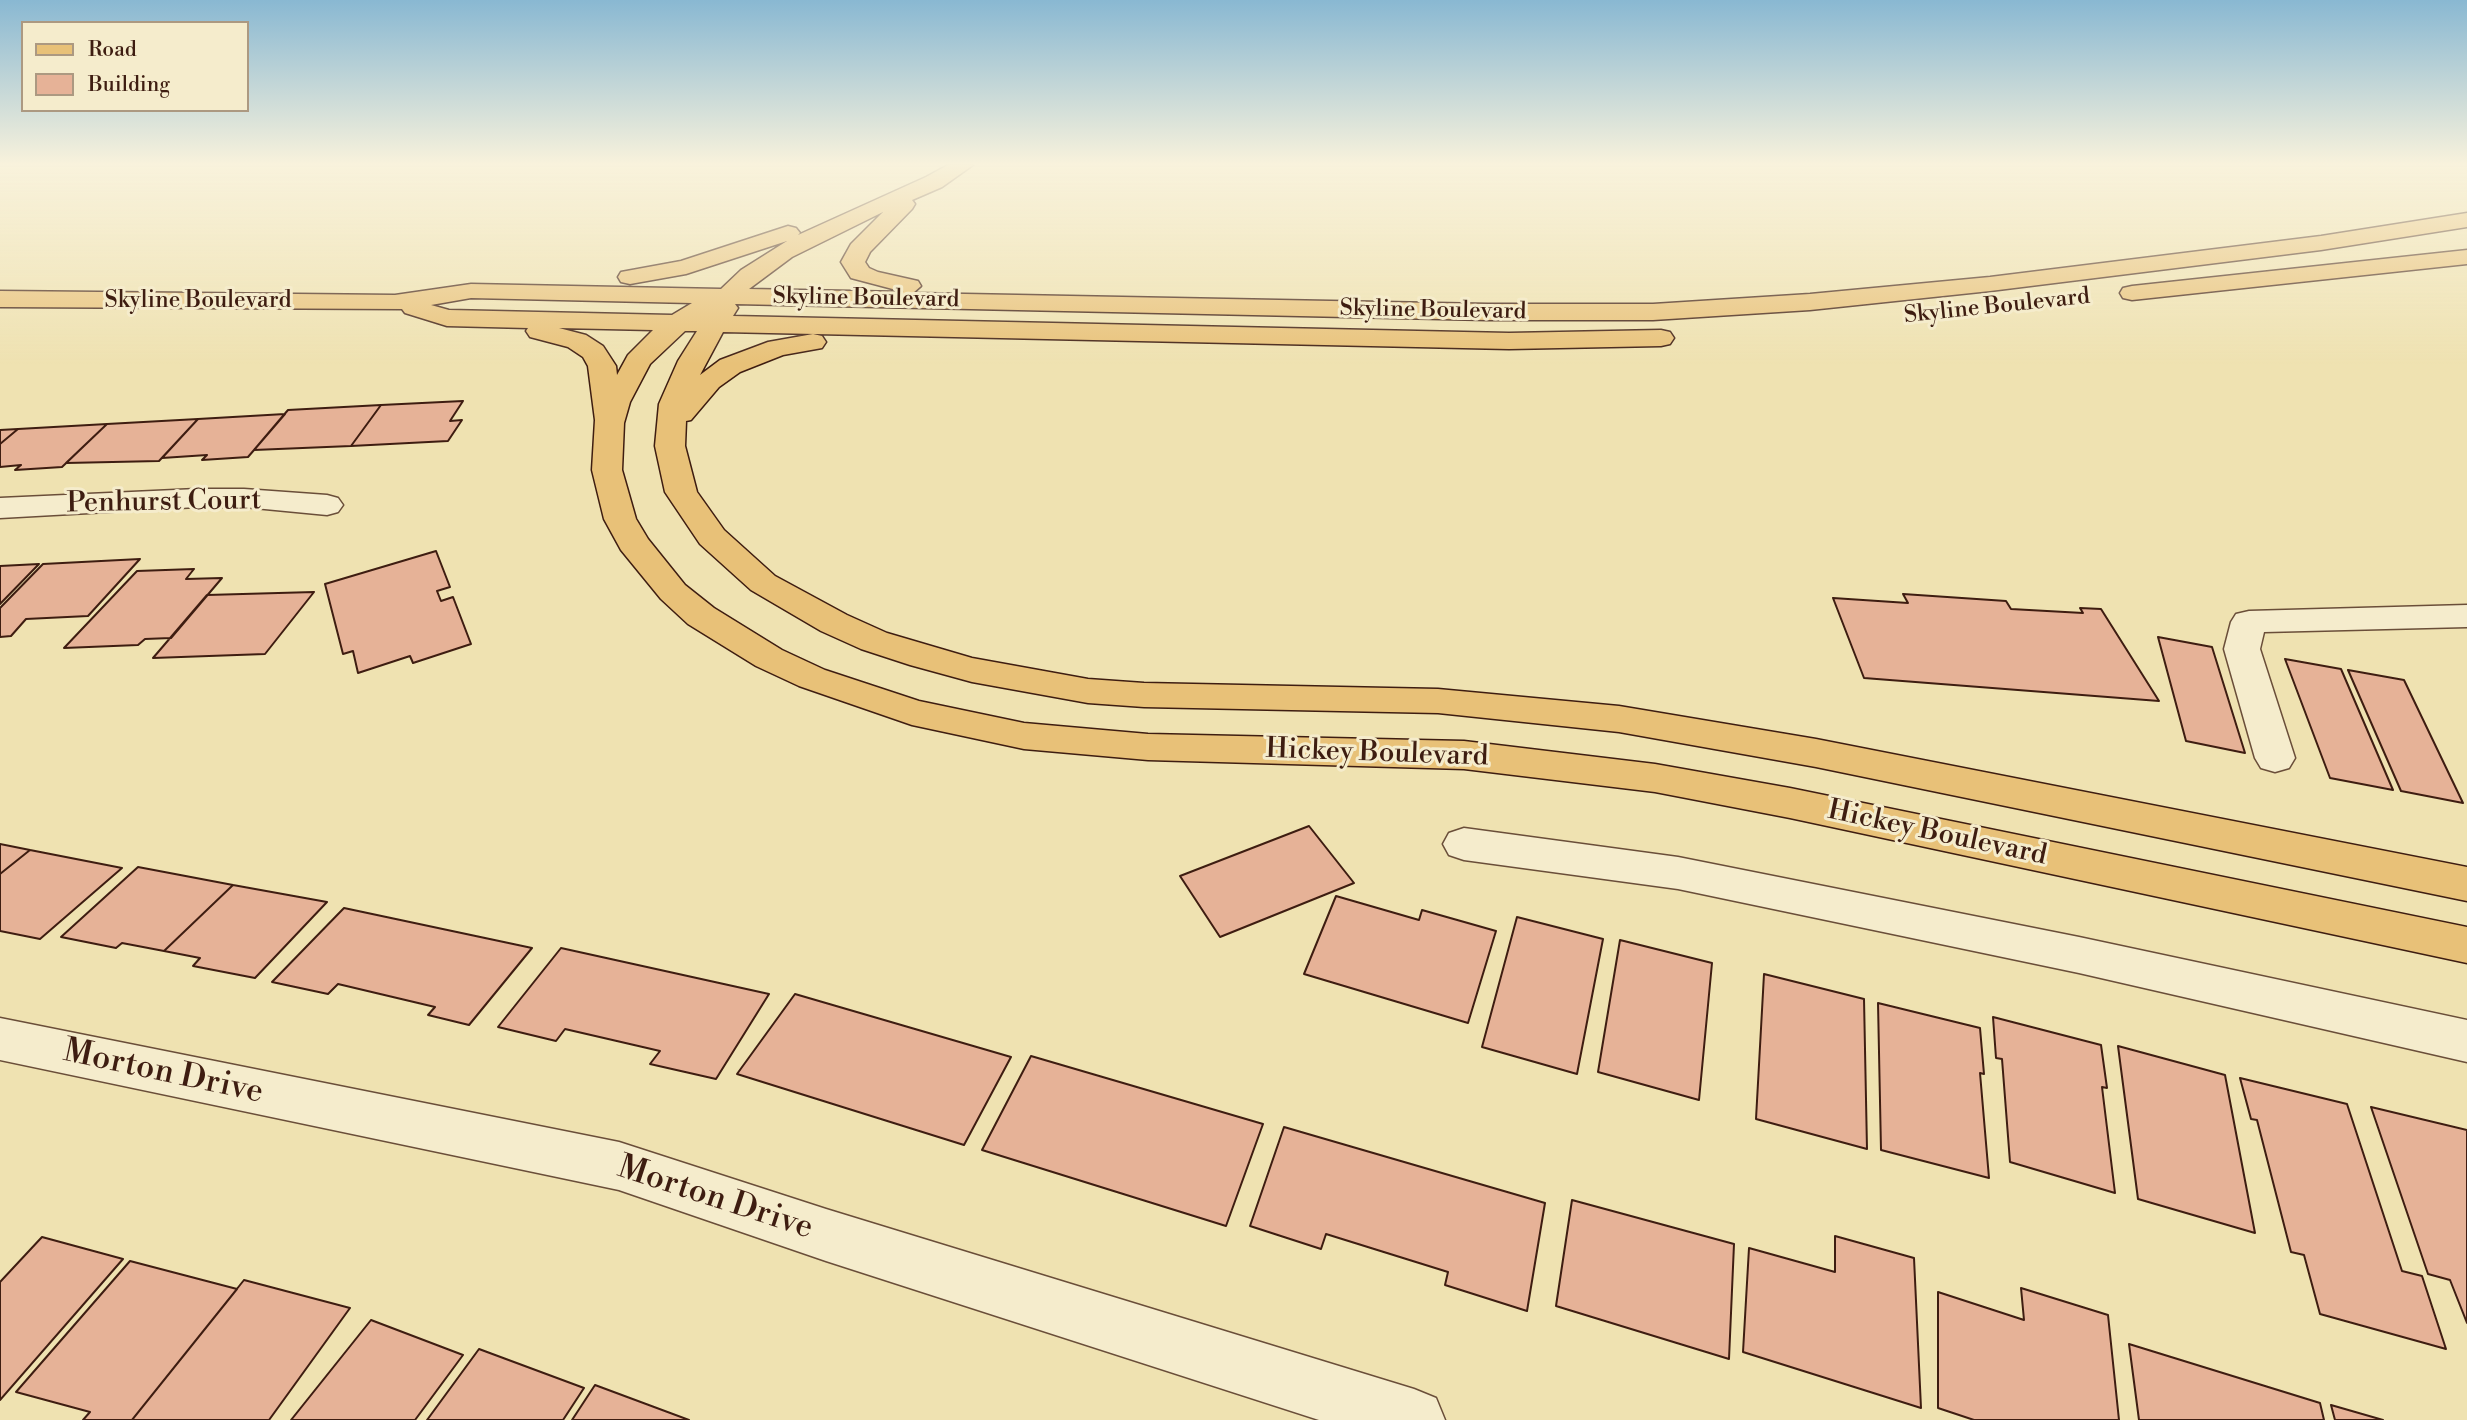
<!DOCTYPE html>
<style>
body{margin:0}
#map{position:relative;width:2467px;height:1420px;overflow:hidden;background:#efe2b1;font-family:"Libre Bodoni",serif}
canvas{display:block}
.legend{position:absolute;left:21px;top:21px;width:228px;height:91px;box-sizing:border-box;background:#f5eccc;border:2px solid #ac9981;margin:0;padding:9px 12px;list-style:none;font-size:21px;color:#3e1d11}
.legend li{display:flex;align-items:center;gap:14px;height:35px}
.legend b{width:35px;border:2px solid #ac9981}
</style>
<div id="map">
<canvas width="2467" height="1420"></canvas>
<ul class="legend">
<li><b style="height:9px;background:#e8c178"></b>Road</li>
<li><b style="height:19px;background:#e6b297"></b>Building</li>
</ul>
</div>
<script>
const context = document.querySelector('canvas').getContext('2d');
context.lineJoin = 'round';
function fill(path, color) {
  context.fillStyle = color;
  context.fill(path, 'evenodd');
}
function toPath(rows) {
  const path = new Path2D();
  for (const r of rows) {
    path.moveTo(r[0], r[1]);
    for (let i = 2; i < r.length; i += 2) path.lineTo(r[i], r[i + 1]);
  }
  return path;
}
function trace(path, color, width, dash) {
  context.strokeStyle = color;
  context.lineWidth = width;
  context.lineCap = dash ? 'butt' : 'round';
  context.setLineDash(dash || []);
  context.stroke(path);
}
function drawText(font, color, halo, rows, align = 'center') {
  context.font = font + ' "Libre Bodoni",serif';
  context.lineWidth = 6;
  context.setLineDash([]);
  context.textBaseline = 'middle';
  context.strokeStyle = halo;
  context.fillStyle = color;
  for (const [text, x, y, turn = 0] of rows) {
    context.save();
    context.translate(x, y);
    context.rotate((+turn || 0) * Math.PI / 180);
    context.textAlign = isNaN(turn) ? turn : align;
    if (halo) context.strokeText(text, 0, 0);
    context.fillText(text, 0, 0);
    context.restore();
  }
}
const building = toPath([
 [463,401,450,421,462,420,448,441,351,446,381,405,463,401],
 [381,405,351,446,254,450,288,410,381,405],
 [285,414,248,457,202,460,207,455,162,458,198,419,285,414],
 [198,419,159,461,66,463,107,424,198,419],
 [107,424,62,467,15,470,21,465,0,467,0,444,18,429,107,424],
 [18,429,0,444,0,430,18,429],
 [436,551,450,587,437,591,441,601,453,597,471,644,413,663,410,656,358,673,353,651,343,654,325,584,436,551],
 [140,559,88,616,26,619,11,636,0,637,0,608,43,564,140,559],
 [39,564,0,604,0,566,39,564],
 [194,569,186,579,222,578,171,638,145,639,138,645,64,648,137,571,194,569],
 [314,592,265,654,153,658,207,595,314,592],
 [1903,594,2006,601,2011,609,2083,613,2080,608,2101,609,2159,701,1864,678,1833,598,1908,603,1903,594],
 [2158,637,2212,647,2245,753,2186,741,2158,637],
 [2285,659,2341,669,2393,790,2330,778,2285,659],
 [2348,670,2404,680,2463,803,2401,791,2348,670],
 [1309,826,1354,883,1220,937,1180,876,1309,826],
 [0,844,30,850,0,874,0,844],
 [30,850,122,868,40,939,0,931,0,874,30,850],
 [138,867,233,885,164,951,122,943,116,948,61,937,138,867],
 [233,885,327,902,255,978,193,966,200,958,164,951,233,885],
 [1336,896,1419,920,1422,910,1496,931,1468,1023,1304,974,1336,896],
 [344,908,532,948,469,1025,428,1015,435,1007,338,984,328,994,272,982,344,908],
 [1517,917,1603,939,1577,1074,1482,1047,1517,917],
 [1620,940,1712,963,1699,1100,1598,1072,1620,940],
 [561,948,769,994,716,1079,650,1064,660,1051,565,1029,556,1041,498,1027,561,948],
 [1764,974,1864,999,1867,1149,1756,1119,1764,974],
 [795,994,1011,1057,964,1145,737,1074,795,994],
 [1878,1003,1980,1028,1984,1074,1980,1073,1989,1178,1881,1150,1878,1003],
 [1993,1017,2101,1045,2107,1088,2102,1087,2115,1193,2010,1162,2002,1059,1996,1058,1993,1017],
 [2118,1046,2225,1075,2255,1233,2138,1199,2118,1046],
 [1031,1056,1263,1124,1226,1226,982,1150,1031,1056],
 [2240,1078,2347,1104,2402,1271,2422,1276,2446,1349,2320,1314,2304,1255,2291,1252,2257,1120,2251,1119,2240,1078],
 [2371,1107,2467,1130,2467,1323,2450,1280,2428,1274,2371,1107],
 [1284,1127,1545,1203,1527,1311,1445,1285,1448,1272,1326,1234,1321,1249,1250,1226,1284,1127],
 [1572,1200,1734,1244,1729,1359,1556,1306,1572,1200],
 [1835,1236,1914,1258,1921,1408,1743,1352,1749,1248,1835,1272,1835,1236],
 [42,1237,123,1259,0,1400,0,1282,42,1237],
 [130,1261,237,1289,132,1420,83,1420,90,1412,16,1392,130,1261],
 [244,1280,350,1308,269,1420,132,1420,244,1280],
 [2021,1288,2108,1315,2119,1420,1974,1420,1938,1408,1938,1292,2024,1320,2021,1288],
 [371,1320,463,1355,415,1420,291,1420,371,1320],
 [2129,1344,2320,1403,2324,1420,2139,1420,2129,1344],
 [479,1349,584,1388,563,1420,427,1420,479,1349],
 [595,1385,689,1420,572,1420,595,1385],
 [2331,1405,2383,1420,2335,1420,2331,1405]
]);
const minor = toPath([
 [197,489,244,489,327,495,338,498,343,505,338,512,327,515,244,507,197,507,0,518,0,498,197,489],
 [2467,605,2467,627,2264,632,2260,649,2295,758,2289,768,2275,772,2261,768,2255,758,2224,649,2231,622,2236,614,2249,611,2467,605],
 [1464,828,1678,857,2079,937,2467,1020,2467,1062,2079,973,1678,889,1464,860,1449,855,1443,844,1449,833,1464,828],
 [0,1018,619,1142,826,1209,1414,1389,1436,1398,1445,1420,1319,1420,826,1261,619,1190,0,1060,0,1018]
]);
const major = toPath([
 [948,165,973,165,942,187,912,200,915,204,912,209,870,252,865,262,869,268,878,272,918,281,921,286,913,293,1488,304,1653,304,1810,294,1990,277,2321,236,2467,213,2467,227,2321,250,1990,291,1810,310,1653,320,1488,320,735,304,738,308,733,316,1509,333,1661,330,1670,332,1674,338,1670,344,1661,346,1509,349,723,332,700,375,720,360,768,342,813,334,822,336,826,342,822,348,783,355,740,372,719,387,691,420,686,421,685,446,697,492,724,530,775,576,847,615,887,633,972,658,1088,679,1144,683,1438,689,1619,706,1816,739,2467,867,2467,901,1816,767,1619,732,1438,713,1144,707,1088,703,972,682,910,665,861,649,821,631,751,590,700,544,665,492,655,446,659,404,678,361,697,331,685,331,650,364,630,402,624,423,622,470,636,519,648,539,685,585,714,608,782,650,825,670,919,701,1024,723,1148,734,1464,741,1655,764,1790,788,2467,927,2467,963,1790,818,1655,792,1464,769,1148,760,1024,749,912,725,799,686,756,666,688,624,661,599,621,550,604,519,592,470,595,420,588,366,583,357,568,347,530,337,526,331,528,328,447,326,405,313,402,309,0,307,0,291,395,295,471,284,721,289,741,270,787,241,686,274,630,284,621,282,618,277,621,272,681,261,788,226,796,228,800,233,798,235,926,177,948,165],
 [883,212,851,244,841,262,851,278,904,292,749,289,792,257,883,212],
 [471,298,692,303,672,315,449,310,431,305,471,298],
 [559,328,653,330,628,355,617,375,616,366,603,346,586,335,559,328],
 [2467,250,2467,264,2132,300,2123,298,2120,293,2123,288,2132,286,2467,250]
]);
const farStreetnames = [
 ["Skyline Boulevard",866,299,1],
 ["Skyline Boulevard",198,301],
 ["Skyline Boulevard",1997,307,-6],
 ["Skyline Boulevard",1433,311,1]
];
const streetNames = [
 ["Penhurst Court",164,503,-1],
 ["Hickey Boulevard",1377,754,2],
 ["Hickey Boulevard",1937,834,12]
];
const nearStreetnames = [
 ["Morton Drive",163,1073,12],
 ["Morton Drive",715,1199,18]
];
fill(building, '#e6b297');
trace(building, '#3e1d11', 2);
trace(minor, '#6a4e39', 3);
trace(major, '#3e1d11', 3);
fill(minor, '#f5eccc');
fill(major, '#e8c178');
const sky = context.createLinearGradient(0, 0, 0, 364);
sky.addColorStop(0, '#89b8d2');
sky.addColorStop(0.45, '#f8f2dc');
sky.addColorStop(1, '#f8f2dc00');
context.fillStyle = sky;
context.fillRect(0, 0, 2467, 364);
drawText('23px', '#3e1d11', '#f5eccc', farStreetnames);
drawText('28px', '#3e1d11', '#f5eccc', streetNames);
drawText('33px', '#3e1d11', '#f5eccc', nearStreetnames);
</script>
